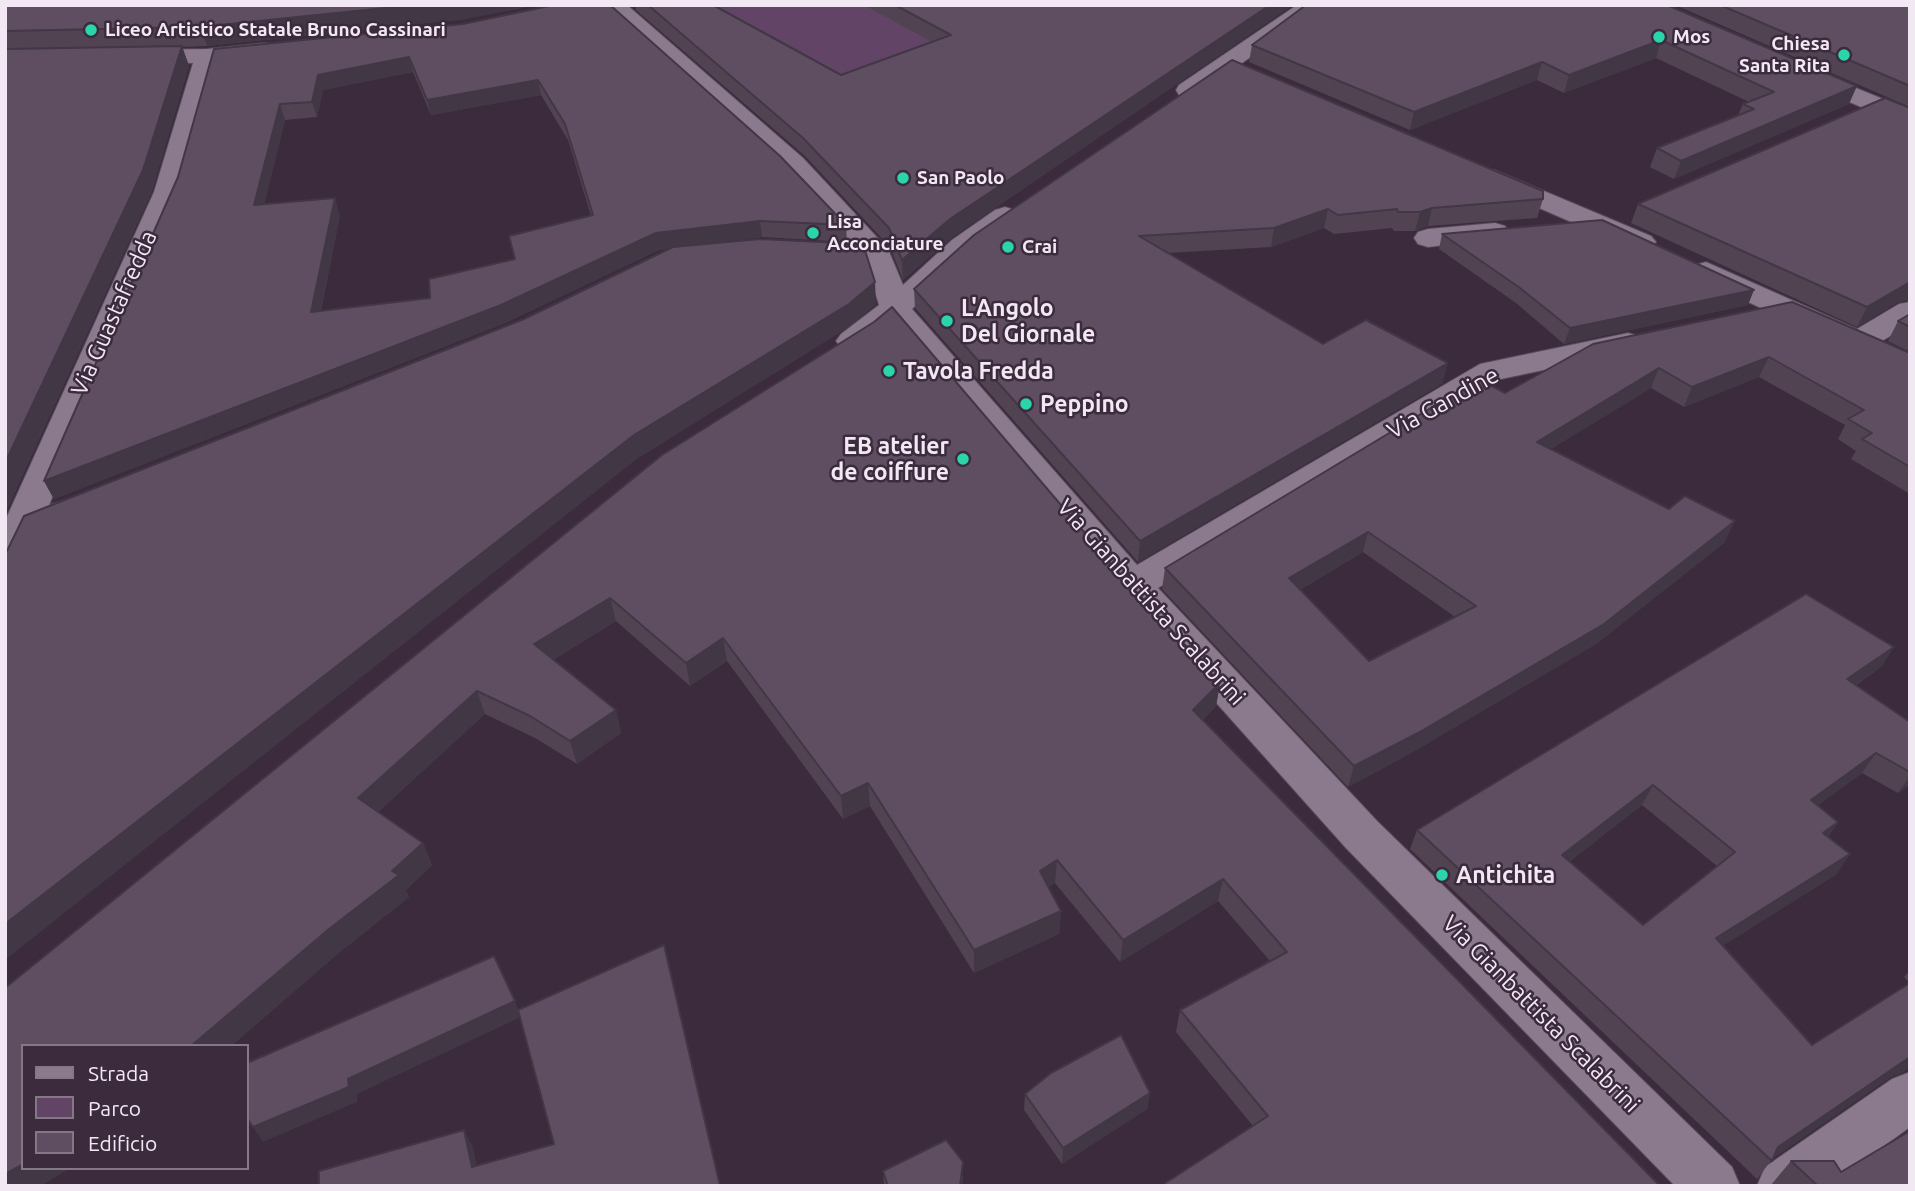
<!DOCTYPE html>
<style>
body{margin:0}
#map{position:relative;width:1915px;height:1191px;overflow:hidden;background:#3b2b3d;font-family:Ubuntu,sans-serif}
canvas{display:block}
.frame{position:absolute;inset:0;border:7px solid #f2e8f3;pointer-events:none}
.legend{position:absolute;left:21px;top:1044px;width:228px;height:126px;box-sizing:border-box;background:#3b2b3d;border:2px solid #847786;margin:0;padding:9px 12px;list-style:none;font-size:21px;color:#f2e8f3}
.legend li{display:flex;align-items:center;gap:14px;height:35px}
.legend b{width:35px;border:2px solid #847786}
</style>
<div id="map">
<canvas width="1915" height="1191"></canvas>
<div class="frame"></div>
<ul class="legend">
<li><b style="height:9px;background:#8b798e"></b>Strada</li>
<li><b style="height:19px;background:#614466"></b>Parco</li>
<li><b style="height:19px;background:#5f4e61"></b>Edificio</li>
</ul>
</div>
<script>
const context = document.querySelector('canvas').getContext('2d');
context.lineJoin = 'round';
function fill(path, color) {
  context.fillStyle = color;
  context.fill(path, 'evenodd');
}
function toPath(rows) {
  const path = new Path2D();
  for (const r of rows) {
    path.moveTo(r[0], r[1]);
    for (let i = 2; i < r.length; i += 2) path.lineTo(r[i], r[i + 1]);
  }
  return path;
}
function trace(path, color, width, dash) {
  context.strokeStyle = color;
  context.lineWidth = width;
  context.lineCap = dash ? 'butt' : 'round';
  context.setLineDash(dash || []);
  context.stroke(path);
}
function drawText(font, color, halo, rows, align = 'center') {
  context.font = font + ' Ubuntu,sans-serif';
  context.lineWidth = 5;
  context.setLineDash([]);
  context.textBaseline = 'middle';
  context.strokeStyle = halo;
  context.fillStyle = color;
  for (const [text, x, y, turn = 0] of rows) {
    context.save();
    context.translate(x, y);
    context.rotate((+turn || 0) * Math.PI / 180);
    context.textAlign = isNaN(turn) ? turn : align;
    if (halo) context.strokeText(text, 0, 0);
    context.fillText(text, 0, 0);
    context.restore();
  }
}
const green = toPath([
 [727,5,970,5,1017,28,842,93,700,14]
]);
const minor = toPath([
 [602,5,627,5,803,158,888,249,903,285,952,240,995,210,1005,207,1015,210,1019,216,1015,222,972,252,912,309,1137,565,1480,364,1628,333,1639,336,1644,343,1639,350,1501,379,1158,588,1378,822,1732,1167,1740,1186,1675,1186,1346,848,1119,594,893,325,863,348,852,351,841,348,836,341,841,334,879,305,864,257,783,170,602,5],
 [1297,5,1324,5,1197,95,1188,97,1179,95,1176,90,1179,85,1297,5],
 [265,43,273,45,277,50,273,55,217,62,182,192,49,505,66,500,79,504,84,512,79,520,35,537,18,573,5,577,5,521,154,192,193,63,133,64,124,62,121,57,124,52,133,50,207,49,265,43],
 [1494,170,1651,236,1656,242,1651,248,1641,251,1631,248,1484,184,1480,178,1484,172,1494,170],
 [1495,223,1505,226,1509,232,1505,238,1428,247,1418,244,1414,238,1418,232,1428,229,1495,223],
 [1706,262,1857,329,1899,304,1910,302,1910,324,1882,341,1910,354,1910,376,1899,373,1695,277,1691,271,1695,265,1706,262],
 [1910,1072,1910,1127,1829,1186,1757,1186,1765,1167,1892,1079,1910,1072]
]);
const tertiary = toPath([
 [1807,68,1910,110,1910,128,1798,80,1795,75,1798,70,1807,68]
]);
const wall = toPath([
 [5,5,466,19,207,46,182,47,189,66,152,191,5,514],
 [636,5,713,5,841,75,932,42,864,5,1293,5,951,238,903,280,890,247,805,156,636,10],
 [1667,5,1849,104,1674,179,1650,167,1657,148,1738,115,1743,104,1749,102,1656,58,1564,93,1537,80,1410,130,1249,62,1252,45],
 [1675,5,1910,5,1910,107],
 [463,24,846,225,847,242,762,237,706,244,876,304,850,326,638,458,524,319,671,248,659,250,505,323,54,499,44,481,178,177,214,49],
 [413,72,431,115,541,95,568,140,591,216,515,259,430,298,321,311,340,215,264,205,285,120,317,117,323,90],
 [1232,60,1543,199,1537,218,1428,226,1415,231,1394,231,1392,228,1334,234,1324,228,1271,247,1168,253,1323,344,1443,383,1138,562,915,308,914,289],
 [1910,108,1910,300,1898,302,1857,327,1631,223,1638,204],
 [1442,234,1748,305,1564,344,1516,303,1439,249],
 [892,307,1119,573,1220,683,1216,706,1203,720,1660,1186,1161,1186,1253,1126,1176,1032,1180,1010,1270,961,1218,901,1120,962,1055,883,1048,887,1061,911,1059,934,974,973,870,806,843,819,727,661,690,686,616,621,553,660,616,710,621,733,577,764,537,739,485,714,378,812,423,843,432,865,406,890,409,897,341,951,231,1046,23,1046,23,1168,70,1168,40,1186,5,1186,5,988,662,455,874,322],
 [1910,314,1910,352,1888,341,1898,321],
 [1593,344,1910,353,1910,494,1851,459,1856,451,1838,439,1845,425,1759,377,1684,407,1651,388,1551,449,1725,542,1596,644,1411,753,1348,787,1162,589,1165,568,1505,393],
 [1363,552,1455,617,1369,661,1300,590],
 [1894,647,1881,667,1856,685,1910,723,1910,784,1898,793,1862,773,1818,805,1838,822,1828,837,1837,874,1722,946,1812,1045,1909,983,1904,977,1910,970,1910,1067,1903,1072,1891,1077,1773,1158,1757,1179,1410,849,1417,830],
 [1642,805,1717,866,1643,925,1569,862],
 [1150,1093,1147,1109,1062,1164,1024,1110,1025,1094],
 [1791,1161,1841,1172,1910,1186,1770,1186],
 [883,1171,963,1176,962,1186,884,1186]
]);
const shadedWall = toPath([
 [414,5,539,5,466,19,207,46,200,27],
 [1270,5,1293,5,951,238,903,280,902,260,950,219],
 [1661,40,1656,58,1564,93,1569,75],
 [182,46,189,66,152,191,5,514,5,463],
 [409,57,413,72,323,90,317,117,312,102,318,75],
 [1542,62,1537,80,1410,130,1414,112],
 [538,80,541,95,431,115,427,100],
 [1857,86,1849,104,1674,179,1681,161],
 [280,104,285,120,260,222,254,205],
 [335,198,340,215,317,329,311,312],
 [1432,208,1428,226,1415,231,1420,212],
 [1328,209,1324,228,1271,247,1274,228],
 [760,221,762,237,659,250,505,323,54,499,44,481,656,233],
 [875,282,876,304,850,326,638,458,5,960,5,924,634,435],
 [1908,282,1910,282,1910,300,1898,302,1857,327,1867,307],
 [1754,290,1748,305,1564,344,1570,328],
 [1769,357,1759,377,1684,407,1692,387],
 [1448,363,1443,383,1138,562,1140,541],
 [1659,368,1651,388,1530,462,1537,442],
 [1735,521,1725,542,1596,644,1411,753,1348,787,1354,766],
 [1368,532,1363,552,1285,599,1289,578],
 [610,598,616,621,541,667,534,644],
 [723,638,727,661,690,686,686,663],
 [1894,647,1881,667,1835,698,1847,679],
 [1220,683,1216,706,1190,733,1193,710],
 [477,691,485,714,368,821,358,798],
 [616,710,621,733,577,764,570,741],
 [1876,753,1862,773,1798,820,1811,800],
 [1910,776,1910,784,1898,793],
 [868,783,870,806,843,819,841,796],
 [1653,785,1642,805,1552,875,1562,855],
 [1838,822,1825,842,1823,833],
 [423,843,432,865,406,890,409,897,341,951,231,1046,191,1046,392,871],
 [1850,854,1837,874,1704,957,1716,938],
 [1057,860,1055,883,1039,894,1040,871],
 [1223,879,1218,901,1120,962,1123,940],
 [1061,911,1059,934,974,973,974,950],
 [515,1001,521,1017,357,1094,357,1102,263,1142,253,1127,348,1079],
 [1910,1057,1910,1067,1903,1072,1891,1077,1771,1160,1778,1147],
 [1150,1093,1147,1109,1062,1164,1063,1148],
 [464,1130,473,1147,480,1183,472,1167],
 [963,1162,962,1186,960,1186],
 [23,1164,23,1168,70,1168,40,1186,5,1186,5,1174]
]);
const building = toPath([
 [5,5,414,5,200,27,5,31,5,5],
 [554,5,610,5,780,156,846,225,760,221,656,233,501,305,44,481,178,177,214,49,463,24,554,5],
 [409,57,427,100,538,80,565,124,593,215,509,236,515,259,429,279,430,298,311,312,335,198,254,205,280,104,312,102,318,75,409,57],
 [648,5,713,5,841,75,951,35,895,5,1270,5,950,219,902,260,889,228,803,138,648,5],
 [1306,5,1667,5,1857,86,1681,161,1657,148,1754,109,1743,104,1774,92,1661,40,1569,75,1542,62,1414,112,1252,45,1306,5],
 [1720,5,1910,5,1910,86,1720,5],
 [182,46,143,170,5,463,5,49,182,46],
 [1232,60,1543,191,1543,199,1432,208,1420,212,1398,212,1397,209,1338,215,1328,209,1274,228,1139,236,1323,344,1366,320,1448,363,1140,541,914,289,974,235,1232,60],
 [1885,98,1910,108,1910,282,1867,307,1638,204,1885,98],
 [1602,220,1754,290,1570,328,1520,288,1442,234,1602,220],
 [760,239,863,244,875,282,849,304,634,435,5,924,5,551,7,551,24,516,524,319,673,247,760,239],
 [1792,302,1910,353,1910,467,1862,439,1872,433,1848,419,1864,410,1769,357,1692,387,1659,368,1537,442,1669,509,1685,496,1735,521,1604,624,1418,733,1354,766,1165,568,1479,379,1505,393,1593,344,1792,302],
 [1368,532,1476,606,1369,661,1289,578,1368,532],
 [892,307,1119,573,1220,683,1193,710,1660,1186,1161,1186,1268,1116,1180,1010,1287,952,1223,879,1123,940,1057,860,1040,871,1061,911,974,950,868,783,841,796,723,638,686,663,610,598,534,644,616,710,570,741,530,716,477,691,358,798,423,843,392,871,399,875,329,929,191,1046,23,1046,23,1164,5,1174,5,988,662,455,874,322,892,307],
 [1910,314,1910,327,1898,321,1910,314],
 [1806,594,1894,647,1847,679,1910,722,1910,772,1876,753,1811,800,1838,822,1823,833,1850,854,1716,938,1812,1045,1910,983,1910,1057,1778,1147,1772,1161,1417,830,1806,594],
 [1653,785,1735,852,1643,925,1562,855,1653,785],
 [664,945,720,1186,319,1186,319,1171,464,1130,472,1167,554,1144,518,1010,664,945],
 [494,956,515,1001,348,1079,349,1087,253,1127,247,1118,247,1063,494,956],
 [1121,1035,1150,1093,1063,1148,1025,1094,1051,1073,1121,1035],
 [1910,1131,1910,1186,1818,1186,1791,1161,1834,1161,1841,1172,1910,1131],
 [946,1140,963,1162,960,1186,888,1186,883,1171,946,1140]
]);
const markers = [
 [91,30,7,"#2ad5ac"],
 [1659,37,7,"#2ad5ac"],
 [1844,55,7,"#2ad5ac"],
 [903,178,7,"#2ad5ac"],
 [813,233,7,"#2ad5ac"],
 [1008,247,7,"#2ad5ac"],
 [947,321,7,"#2ad5ac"],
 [889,371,7,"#2ad5ac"],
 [1026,404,7,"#2ad5ac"],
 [963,459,7,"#2ad5ac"],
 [1442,875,7,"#2ad5ac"]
];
const farPoinames = [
 ["Liceo Artistico Statale Bruno Cassinari",105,30],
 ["Mos",1673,37],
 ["Chiesa",1830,44,"right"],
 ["Santa Rita",1830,66,"right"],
 ["San Paolo",917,178],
 ["Lisa",827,222],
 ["Acconciature",827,244],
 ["Crai",1022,247]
];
const poiNames = [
 ["L'Angolo",961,308],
 ["Del Giornale",961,334],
 ["Tavola Fredda",903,371],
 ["Peppino",1040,404],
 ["EB atelier",949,446,"right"],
 ["de coiffure",949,472,"right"],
 ["Antichita",1456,875]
];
const streetNames = [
 ["Via Guastafredda",114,313,-66],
 ["Via Gandine",1443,403,-29],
 ["Via Gianbattista Scalabrini",1151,602,48],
 ["Via Gianbattista Scalabrini",1541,1014,45]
];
fill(green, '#614466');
trace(minor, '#574a5a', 2);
trace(tertiary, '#574a5a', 2);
fill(minor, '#8b798e');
fill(tertiary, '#8b798e');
fill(wall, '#524353');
fill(shadedWall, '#423744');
fill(building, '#5f4e61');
trace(building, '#423744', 2);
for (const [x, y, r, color] of markers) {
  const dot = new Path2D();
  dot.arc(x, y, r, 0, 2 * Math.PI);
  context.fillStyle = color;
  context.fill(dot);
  trace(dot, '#3b2b3d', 2.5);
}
drawText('bold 19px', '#f2e8f3', '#3b2b3d', farPoinames, 'left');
drawText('bold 23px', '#f2e8f3', '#3b2b3d', poiNames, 'left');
drawText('23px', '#f2e8f3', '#3b2b3d', streetNames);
</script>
